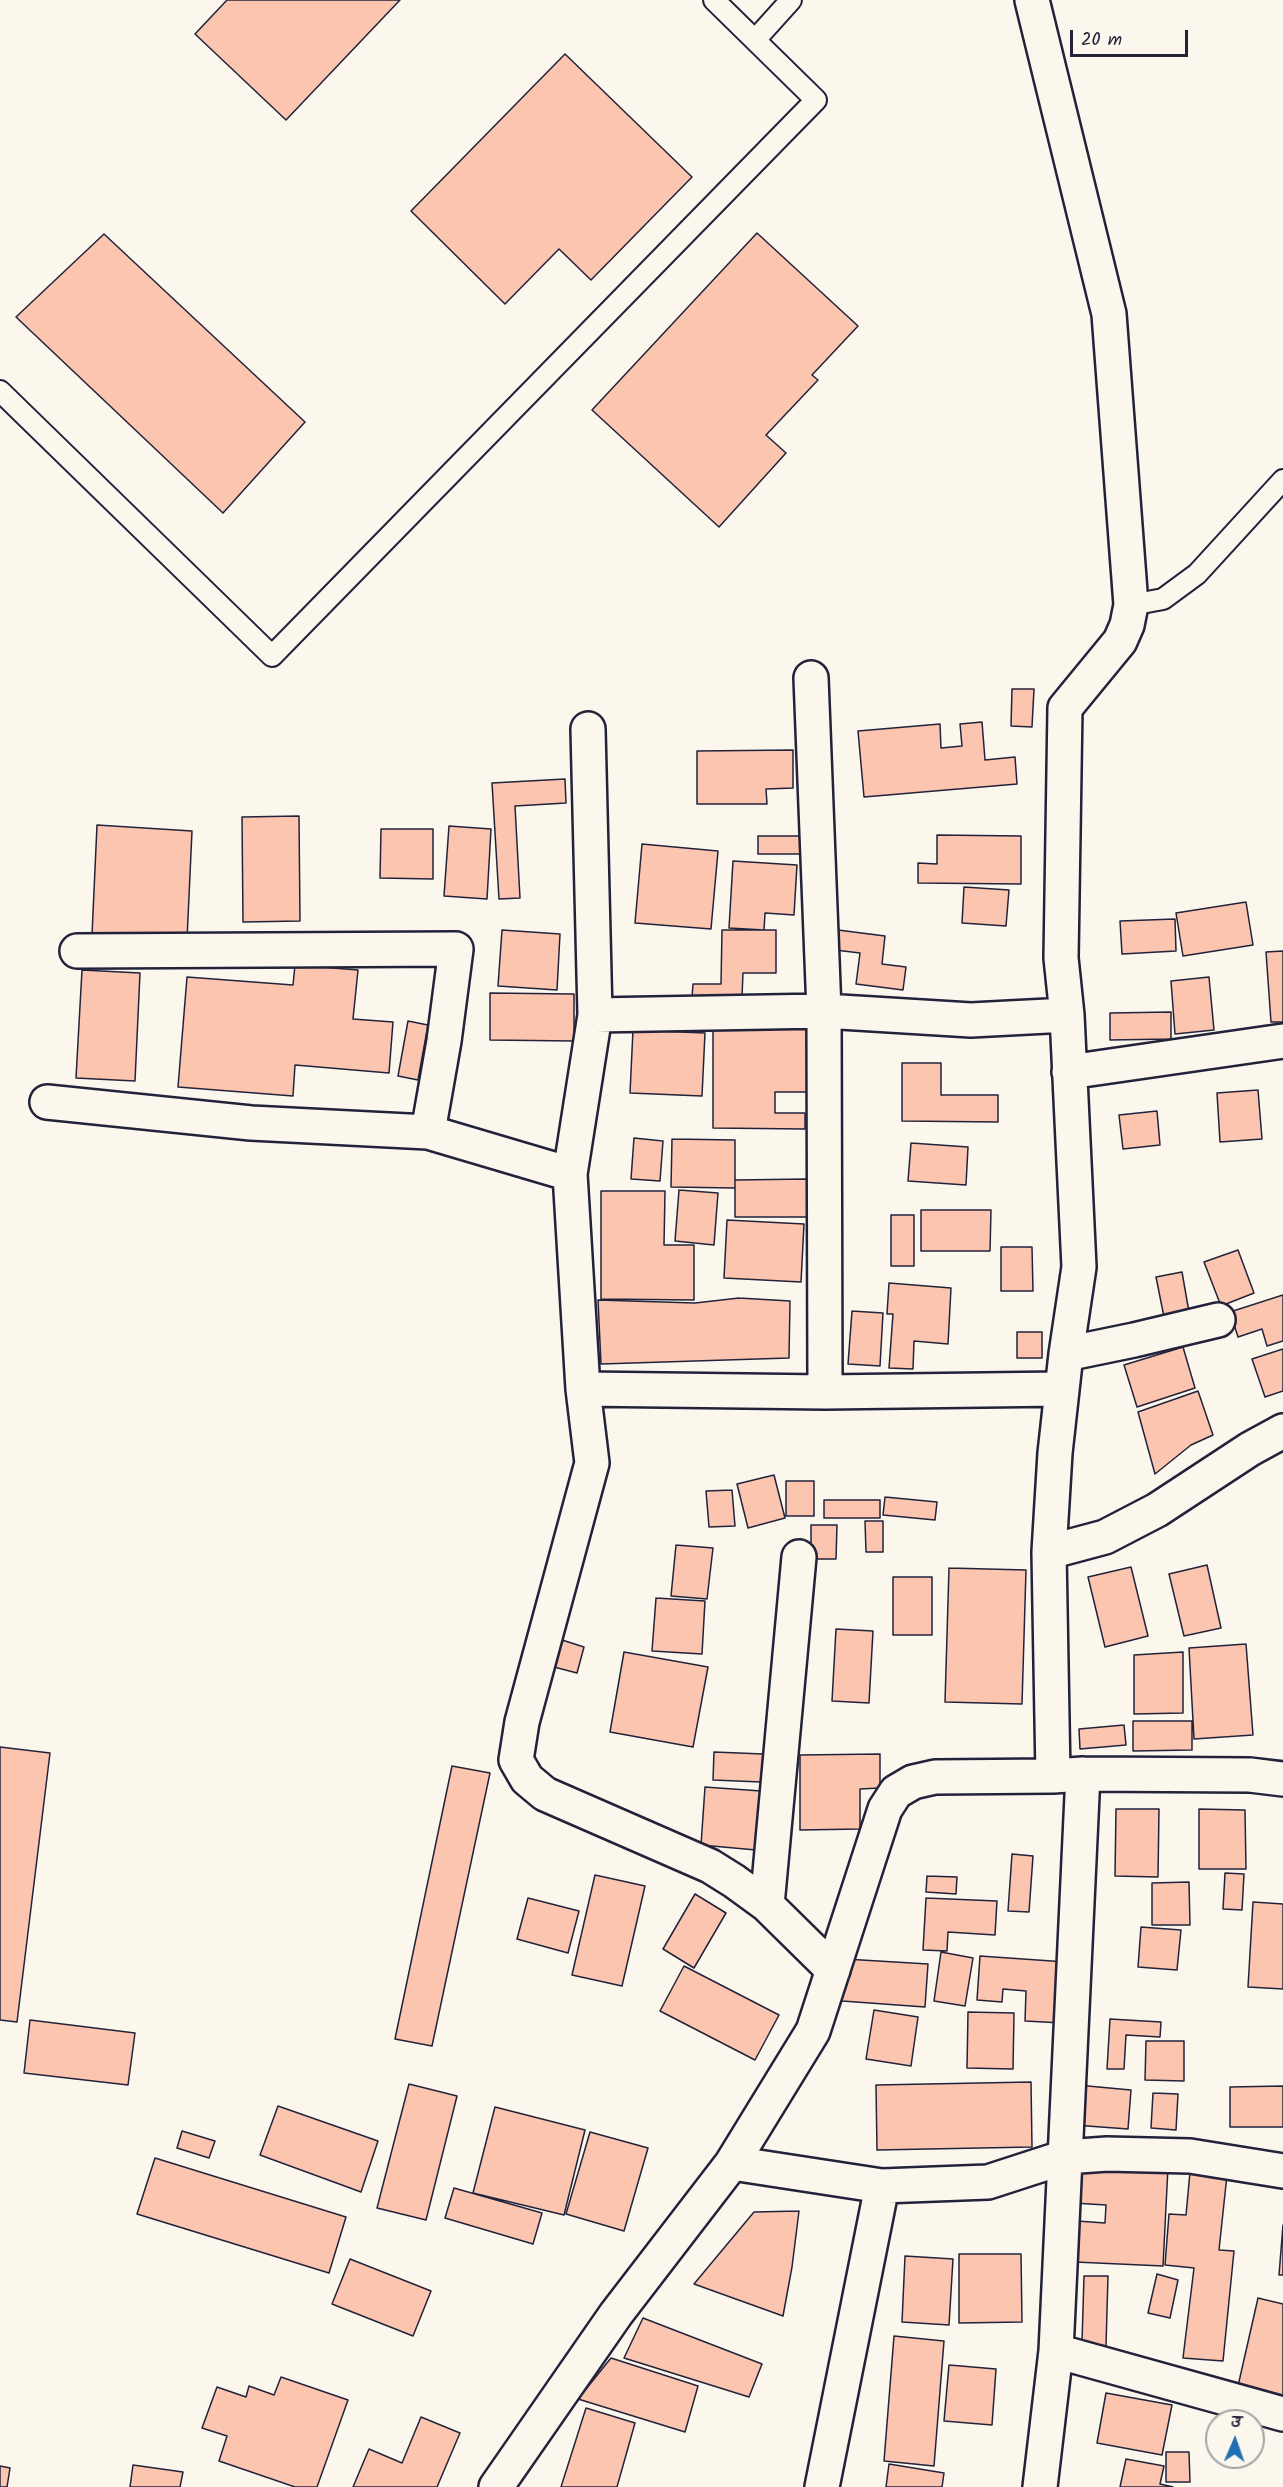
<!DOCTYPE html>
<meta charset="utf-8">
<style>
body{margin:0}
#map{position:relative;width:1283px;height:2487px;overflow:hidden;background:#fbf7ec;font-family:Kalam,"Playpen Sans Deva",sans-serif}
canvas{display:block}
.north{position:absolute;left:1205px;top:2409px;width:60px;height:60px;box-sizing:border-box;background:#fbf7ec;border:2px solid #a4a2a5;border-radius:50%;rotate:2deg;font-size:16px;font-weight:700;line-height:24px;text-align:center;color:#22223b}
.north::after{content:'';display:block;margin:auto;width:21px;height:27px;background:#1f6fb2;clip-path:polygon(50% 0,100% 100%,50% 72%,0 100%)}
.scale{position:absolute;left:1070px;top:30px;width:118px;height:27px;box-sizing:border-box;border:3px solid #22223b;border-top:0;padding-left:8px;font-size:18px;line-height:21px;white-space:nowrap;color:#22223b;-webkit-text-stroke:4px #fbf7ec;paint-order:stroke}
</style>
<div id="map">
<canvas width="1283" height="2487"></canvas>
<div class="north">उ</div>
<div class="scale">20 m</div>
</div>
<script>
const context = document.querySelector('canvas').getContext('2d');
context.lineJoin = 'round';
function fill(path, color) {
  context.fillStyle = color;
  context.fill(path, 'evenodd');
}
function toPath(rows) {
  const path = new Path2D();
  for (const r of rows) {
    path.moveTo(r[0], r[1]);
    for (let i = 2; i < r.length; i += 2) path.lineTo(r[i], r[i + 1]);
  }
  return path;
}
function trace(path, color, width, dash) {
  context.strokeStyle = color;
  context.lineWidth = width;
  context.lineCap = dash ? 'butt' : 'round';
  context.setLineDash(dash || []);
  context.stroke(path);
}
const building = toPath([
 [227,0,400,0,286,120,195,34,227,0],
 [565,54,692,177,591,280,559,249,505,304,411,211,565,54],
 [757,233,858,326,812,375,818,380,766,435,786,453,719,527,592,410,757,233],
 [104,234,305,422,223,513,16,317,104,234],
 [1012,689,1034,689,1032,727,1011,726,1012,689],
 [982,722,985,760,1015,757,1017,784,864,797,858,731,940,724,941,748,962,746,960,724,982,722],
 [793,750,793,788,766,789,767,804,697,804,697,751,793,750],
 [565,779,566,803,515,806,520,898,499,899,492,783,565,779],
 [299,816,300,921,243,922,242,817,299,816],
 [97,825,192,831,187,940,92,935,97,825],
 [449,826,491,829,487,899,444,896,449,826],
 [381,829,433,829,433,879,380,878,381,829],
 [937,835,1021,836,1021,884,918,883,918,863,937,864,937,835],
 [758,836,800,836,800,854,758,854,758,836],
 [642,844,718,851,711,929,635,923,642,844],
 [733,861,797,865,794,915,765,913,764,930,729,928,733,861],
 [964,887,1009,890,1006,926,962,923,964,887],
 [1246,902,1253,945,1183,956,1176,913,1246,902],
 [1175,919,1176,951,1122,954,1120,921,1175,919],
 [502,930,560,934,557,990,498,986,502,930],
 [722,930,776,930,776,973,743,973,742,997,692,997,693,984,721,984,722,930],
 [838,930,885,936,882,964,906,967,903,990,856,984,860,953,835,950,838,930],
 [1283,951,1283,1022,1271,1022,1266,952,1283,951],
 [295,965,358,970,353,1019,393,1022,389,1073,295,1065,293,1096,178,1087,187,977,293,985,295,965],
 [82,970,140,973,135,1081,76,1078,82,970],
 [1209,977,1214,1030,1175,1034,1171,981,1209,977],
 [490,993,574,994,574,1041,490,1040,490,993],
 [1171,1012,1171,1039,1110,1040,1110,1013,1171,1012],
 [408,1021,428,1025,418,1080,398,1076,408,1021],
 [713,1021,817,1022,816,1092,775,1092,775,1113,805,1113,805,1129,713,1128,713,1021],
 [633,1030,705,1033,702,1096,630,1093,633,1030],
 [902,1063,941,1063,941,1095,998,1095,998,1122,902,1121,902,1063],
 [1258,1090,1262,1139,1220,1142,1217,1093,1258,1090],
 [1157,1111,1160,1145,1123,1149,1119,1115,1157,1111],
 [634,1138,663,1141,660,1181,631,1179,634,1138],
 [672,1139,735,1140,735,1188,671,1187,672,1139],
 [911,1143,968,1147,966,1185,908,1181,911,1143],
 [807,1179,807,1217,735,1217,735,1180,807,1179],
 [679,1190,718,1193,714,1245,675,1241,679,1190],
 [601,1191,665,1191,664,1245,694,1245,694,1300,601,1299,601,1191],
 [921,1210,991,1210,990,1251,921,1251,921,1210],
 [891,1215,914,1215,914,1266,891,1266,891,1215],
 [727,1220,804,1224,801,1282,724,1278,727,1220],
 [1001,1247,1032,1247,1033,1291,1001,1291,1001,1247],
 [1238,1250,1254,1293,1221,1306,1204,1262,1238,1250],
 [1182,1272,1189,1312,1164,1317,1156,1277,1182,1272],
 [889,1283,951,1288,948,1344,914,1341,913,1369,889,1368,893,1314,887,1314,889,1283],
 [1283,1295,1283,1341,1267,1346,1262,1329,1238,1337,1230,1312,1283,1295],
 [739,1298,790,1301,789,1358,601,1364,598,1300,695,1303,739,1298],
 [852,1311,883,1313,880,1366,848,1364,852,1311],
 [1017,1332,1042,1332,1042,1358,1017,1358,1017,1332],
 [1183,1347,1195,1388,1137,1407,1124,1365,1183,1347],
 [1283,1349,1283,1391,1265,1397,1252,1359,1283,1349],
 [1198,1391,1213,1435,1191,1445,1155,1474,1138,1412,1198,1391],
 [774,1475,785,1518,748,1528,737,1484,774,1475],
 [786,1481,814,1481,814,1516,786,1516,786,1481],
 [732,1490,735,1526,709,1527,706,1491,732,1490],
 [885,1497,937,1502,935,1520,883,1515,885,1497],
 [824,1500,880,1500,880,1518,824,1518,824,1500],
 [865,1521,883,1521,883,1552,866,1552,865,1521],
 [811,1525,837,1525,836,1559,811,1559,811,1525],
 [676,1545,713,1548,707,1599,671,1596,676,1545],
 [1207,1565,1221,1628,1184,1636,1169,1574,1207,1565],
 [1131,1567,1148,1636,1105,1647,1088,1577,1131,1567],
 [949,1568,1026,1570,1022,1704,945,1702,949,1568],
 [893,1577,932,1577,932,1635,893,1635,893,1577],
 [656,1598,705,1601,702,1654,652,1651,656,1598],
 [836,1629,873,1631,869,1703,832,1701,836,1629],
 [562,1640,584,1647,577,1673,554,1667,562,1640],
 [1246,1644,1253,1735,1194,1739,1189,1648,1246,1644],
 [624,1652,708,1667,693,1747,610,1732,624,1652],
 [1183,1652,1183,1713,1134,1714,1134,1655,1183,1652],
 [1133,1721,1192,1721,1192,1750,1133,1751,1133,1721],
 [1124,1725,1126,1745,1080,1749,1079,1729,1124,1725],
 [0,1747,50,1753,17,2022,0,2020,0,1747],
 [714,1752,763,1754,761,1782,713,1780,714,1752],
 [880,1754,880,1788,860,1789,860,1829,800,1830,800,1755,880,1754],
 [452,1766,490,1773,432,2046,395,2039,452,1766],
 [705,1787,761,1791,756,1850,701,1845,705,1787],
 [1116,1809,1159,1809,1158,1877,1115,1876,1116,1809],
 [1199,1809,1245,1810,1246,1869,1199,1869,1199,1809],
 [1012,1854,1033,1856,1029,1912,1008,1911,1012,1854],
 [1225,1873,1244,1874,1242,1910,1223,1909,1225,1873],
 [595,1875,645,1886,622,1986,572,1975,595,1875],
 [927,1876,957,1877,956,1894,926,1892,927,1876],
 [1189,1882,1190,1925,1152,1925,1152,1883,1189,1882],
 [695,1894,726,1913,694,1968,663,1949,695,1894],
 [528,1898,579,1911,568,1953,517,1939,528,1898],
 [926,1898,997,1901,995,1935,948,1932,947,1951,923,1950,926,1898],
 [1253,1902,1283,1904,1283,1989,1248,1987,1253,1902],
 [1141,1927,1181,1930,1177,1970,1138,1967,1141,1927],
 [941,1952,973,1958,965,2006,934,2001,941,1952],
 [980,1956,1066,1962,1062,2023,1025,2021,1026,1991,1003,1989,1002,2002,977,2000,980,1956],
 [845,1959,928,1964,925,2007,842,2001,845,1959],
 [684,1966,779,2015,755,2060,660,2011,684,1966],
 [874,2010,918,2017,911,2066,866,2059,874,2010],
 [968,2012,1014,2013,1013,2069,967,2068,968,2012],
 [1110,2019,1161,2022,1160,2037,1126,2035,1124,2069,1107,2069,1110,2019],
 [30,2020,135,2033,128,2085,24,2073,30,2020],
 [1146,2041,1184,2041,1184,2081,1145,2080,1146,2041],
 [1031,2082,1032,2147,877,2150,876,2085,1031,2082],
 [409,2084,457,2096,426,2220,377,2208,409,2084],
 [1077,2085,1131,2090,1128,2129,1074,2125,1077,2085],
 [1283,2086,1283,2127,1230,2127,1230,2087,1283,2086],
 [1153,2093,1178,2094,1176,2130,1151,2128,1153,2093],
 [278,2106,378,2141,361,2192,260,2155,278,2106],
 [495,2107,585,2130,564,2215,473,2193,495,2107],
 [182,2131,215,2141,209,2158,177,2148,182,2131],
 [590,2132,648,2148,624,2231,566,2214,590,2132],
 [155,2158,346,2217,329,2273,137,2214,155,2158],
 [1075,2163,1168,2167,1163,2266,1075,2262,1077,2221,1105,2223,1106,2205,1073,2203,1075,2163],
 [1190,2172,1227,2175,1219,2250,1234,2251,1223,2361,1183,2358,1194,2268,1165,2265,1169,2214,1186,2215,1190,2172],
 [454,2188,542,2213,533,2244,445,2218,454,2188],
 [799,2211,792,2267,783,2316,694,2284,754,2212,799,2211],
 [1283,2225,1283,2275,1279,2275,1283,2225],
 [959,2254,1021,2254,1022,2322,959,2323,959,2254],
 [905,2256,953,2259,949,2325,902,2322,905,2256],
 [350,2259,431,2291,413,2336,332,2304,350,2259],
 [1157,2274,1178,2280,1170,2318,1148,2313,1157,2274],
 [1084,2276,1108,2276,1106,2346,1082,2342,1084,2276],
 [1258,2298,1283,2304,1283,2397,1238,2386,1258,2298],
 [643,2318,762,2364,749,2397,624,2358,643,2318],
 [894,2336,944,2341,934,2466,884,2461,894,2336],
 [611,2358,698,2386,685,2432,578,2399,611,2358],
 [949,2365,996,2369,992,2425,944,2421,949,2365],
 [281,2377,348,2400,317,2487,295,2487,219,2461,227,2436,202,2428,217,2387,246,2397,249,2386,274,2395,281,2377],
 [1106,2393,1172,2405,1162,2455,1097,2443,1106,2393],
 [586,2408,635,2423,617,2487,561,2487,586,2408],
 [421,2417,460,2433,437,2487,353,2487,369,2449,402,2463,421,2417],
 [1166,2452,1189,2452,1190,2482,1166,2482,1166,2452],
 [1126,2459,1164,2466,1160,2484,1173,2487,1120,2487,1126,2459],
 [889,2464,944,2473,942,2487,886,2487,889,2464],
 [133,2465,183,2472,180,2487,130,2487,133,2465],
 [0,2466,10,2468,7,2487,0,2487,0,2466]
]);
const service = toPath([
 [755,40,791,0],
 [0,391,272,656,816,100,714,0],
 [1131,605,1163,599,1197,574,1283,480]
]);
const minor = toPath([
 [811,678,824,1011,825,1392],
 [588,729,595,1015,570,1174,583,1389,592,1463,522,1722,516,1760,527,1779,545,1794,710,1866,734,1881,767,1905,833,1970],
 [77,951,456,949,444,1041,428,1132],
 [595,1015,824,1011,971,1020,1067,1015],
 [1069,1072,1283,1041],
 [47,1102,251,1123,428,1132,570,1174],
 [1066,1354,1134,1340,1218,1320],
 [583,1389,825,1392,1062,1389],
 [1049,1552,1105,1537,1157,1510,1250,1449,1283,1431],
 [1083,1774,1250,1775,1283,1779],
 [767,1905,799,1557],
 [732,2163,813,2031,885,1809,896,1792,913,1782,935,1777,1053,1776,1049,1552,1055,1453,1066,1354,1079,1267,1067,1015,1061,958,1065,708,1120,641,1127,625,1131,605,1109,314,1032,0],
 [1056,2351,1283,2414],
 [496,2487,616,2314,732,2163,882,2186,988,2182,1065,2157,1107,2154,1190,2156,1283,2171],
 [822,2487,882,2186],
 [1040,2487,1056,2351,1083,1774,1053,1776]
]);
fill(building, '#fcc5af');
trace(building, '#22223b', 1.5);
trace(service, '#22223b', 24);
trace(minor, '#22223b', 38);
trace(service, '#fbf7ec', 20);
trace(minor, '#fbf7ec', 33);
</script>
